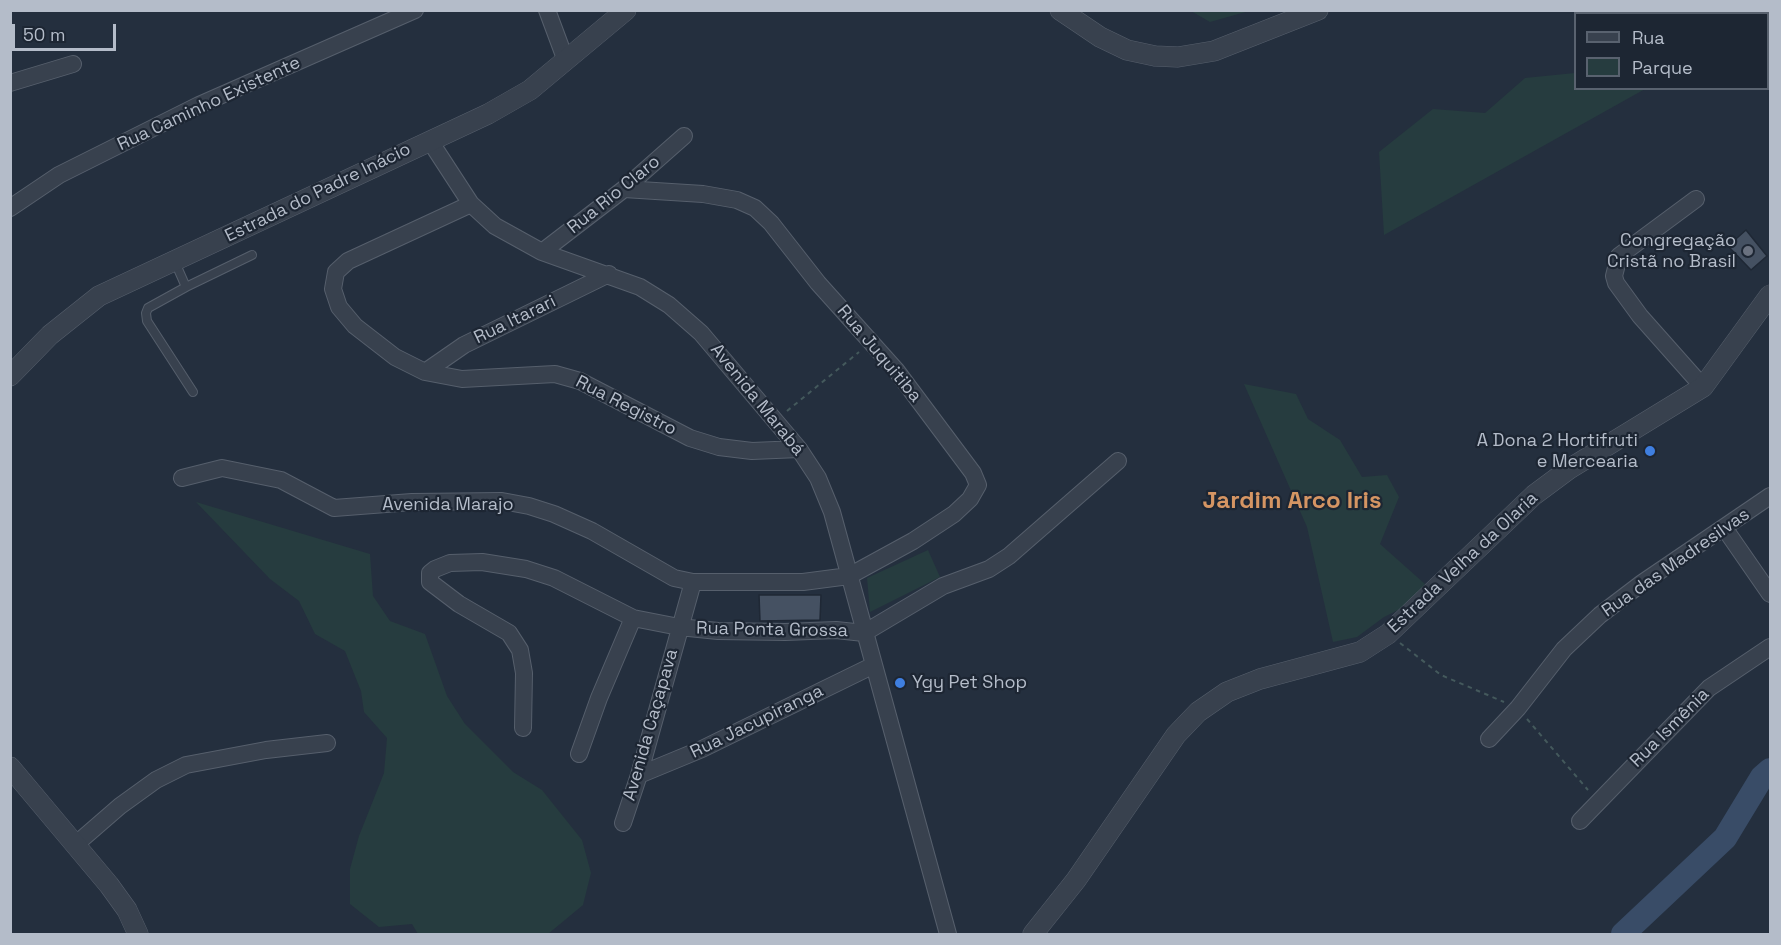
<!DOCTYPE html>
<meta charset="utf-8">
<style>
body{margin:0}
#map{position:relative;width:1781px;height:945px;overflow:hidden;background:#242f3e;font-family:"Space Grotesk",sans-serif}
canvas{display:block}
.frame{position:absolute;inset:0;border:12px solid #b4bcc9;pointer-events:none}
.legend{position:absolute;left:1574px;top:12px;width:195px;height:78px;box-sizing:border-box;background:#1d2633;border:2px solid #59626f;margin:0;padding:8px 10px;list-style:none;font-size:18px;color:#b4bcc9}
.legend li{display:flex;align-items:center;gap:12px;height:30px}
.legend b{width:30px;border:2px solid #59626f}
.scale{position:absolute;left:12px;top:24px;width:104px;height:27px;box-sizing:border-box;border:3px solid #b4bcc9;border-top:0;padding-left:8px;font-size:18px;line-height:21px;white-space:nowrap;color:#b4bcc9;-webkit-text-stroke:4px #1d2633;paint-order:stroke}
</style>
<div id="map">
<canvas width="1781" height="945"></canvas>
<div class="frame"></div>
<ul class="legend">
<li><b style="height:8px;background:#38414e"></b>Rua</li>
<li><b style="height:16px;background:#263c3f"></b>Parque</li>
</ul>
<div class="scale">50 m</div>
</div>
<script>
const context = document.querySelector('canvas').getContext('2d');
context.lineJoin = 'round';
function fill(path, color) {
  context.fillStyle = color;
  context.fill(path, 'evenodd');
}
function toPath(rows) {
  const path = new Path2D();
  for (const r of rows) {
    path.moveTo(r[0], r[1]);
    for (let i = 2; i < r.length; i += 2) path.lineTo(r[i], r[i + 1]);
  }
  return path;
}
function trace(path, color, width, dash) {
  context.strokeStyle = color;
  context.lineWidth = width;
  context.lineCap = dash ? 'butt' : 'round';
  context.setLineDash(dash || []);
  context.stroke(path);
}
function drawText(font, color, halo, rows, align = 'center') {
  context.font = font + ' "Space Grotesk",sans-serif';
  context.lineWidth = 4.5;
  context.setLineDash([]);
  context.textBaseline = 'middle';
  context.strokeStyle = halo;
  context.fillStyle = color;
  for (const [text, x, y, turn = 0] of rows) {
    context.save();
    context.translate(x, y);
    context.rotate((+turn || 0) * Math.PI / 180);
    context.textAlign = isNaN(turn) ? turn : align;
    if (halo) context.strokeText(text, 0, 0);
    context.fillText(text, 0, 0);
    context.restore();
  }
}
const green = toPath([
 [1672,10,1736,10,1743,13,1668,13],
 [1191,11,1191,10,1249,11,1210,22],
 [1575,73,1576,88,1645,89,1384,235,1379,152,1433,109,1485,113,1525,78],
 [1244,384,1296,394,1308,419,1340,440,1362,477,1387,475,1399,497,1380,544,1425,584,1408,605,1384,617,1357,637,1333,642,1307,527],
 [196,502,370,554,373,596,390,621,425,634,447,696,465,724,513,772,542,790,582,840,591,873,583,905,548,934,418,934,412,924,379,927,350,904,350,869,359,836,384,773,387,738,364,712,361,691,345,651,315,634,299,601,270,579],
 [928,550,940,577,870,612,867,578]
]);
const river = toPath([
 [1623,934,1725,838,1762,777,1770,770]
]);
const building = toPath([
 [1746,230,1767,256,1751,270,1728,246,1746,230],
 [759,595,821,595,820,620,760,621,759,595]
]);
const path = toPath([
 [787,411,859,352],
 [1400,643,1441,675,1504,702],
 [1527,719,1588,790]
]);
const service = toPath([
 [175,262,186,287,148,308,146,313,147,321,193,392],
 [186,287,252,255]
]);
const minor = toPath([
 [547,10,566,61],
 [10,83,73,64],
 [430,141,471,204,495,226,542,252,640,287,669,305,701,333,799,449,818,478,832,512,948,934],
 [1696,199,1619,256,1614,276,1616,283,1640,316,1703,387],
 [471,204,348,261,336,272,333,289,339,307,355,326,395,357,425,372,462,379,555,374,580,381,690,438,719,447,752,451,799,449],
 [10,208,59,175,199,105,415,10],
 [542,252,624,189,684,136],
 [425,372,464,345,609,274],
 [182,478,222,468,281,480,334,508,412,502,502,501,529,506,554,514,592,531,674,578,693,582,803,582,849,576,913,541,954,514,970,499,978,485,973,473,896,370,818,283,771,223,755,208,737,200,703,194,624,189],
 [1725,529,1770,594],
 [523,728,524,673,520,650,509,633,459,604,430,582,430,573,435,569,450,563,482,562,526,569,554,578,633,618,679,627,718,631,785,632,836,630,864,633,943,586,989,569,1009,556,1118,461],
 [1489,739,1518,708,1564,649,1600,615,1642,583,1770,496],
 [579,754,599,698,633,618],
 [639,775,702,749,874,665],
 [1580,821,1709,688,1770,647],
 [623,823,639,775,693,582],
 [75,845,120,806,156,780,186,765,266,750,327,743]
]);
const tertiary = toPath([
 [1060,10,1100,37,1127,50,1155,56,1178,57,1214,51,1318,10],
 [10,376,50,335,99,296,488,114,530,90,626,10],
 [10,767,109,885,127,910,138,934],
 [1033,934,1076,880,1176,735,1198,712,1227,692,1260,679,1360,652,1388,634,1534,495,1569,469,1703,387,1770,295]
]);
const markers = [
 [1748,251,6,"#6b7280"],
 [1650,451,6,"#3f7fe0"],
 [900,683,6,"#3f7fe0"]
];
const streetNames = [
 ["Rua Caminho Existente",209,104,-25],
 ["Estrada do Padre Inácio",318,193,-26],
 ["Rua Rio Claro",614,195,-39],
 ["Rua Itarari",515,320,-26],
 ["Rua Juquitiba",879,354,50],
 ["Avenida Marabá",757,400,51],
 ["Rua Registro",626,406,27],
 ["Avenida Marajo",448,505],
 ["Estrada Velha da Olaria",1463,563,-43],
 ["Rua das Madresilvas",1676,563,-35],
 ["Rua Ponta Grossa",772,630,1],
 ["Rua Jacupiranga",757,722,-26],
 ["Avenida Caçapava",651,725,-74],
 ["Rua Ismênia",1670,728,-45]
];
const poiNames = [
 ["Congregação",1736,241],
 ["Cristã no Brasil",1736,262],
 ["A Dona 2 Hortifruti",1638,441],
 ["e Mercearia",1638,462],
 ["Ygy Pet Shop",912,683,"left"]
];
const districtNames = [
 ["Jardim Arco Iris",1292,501]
];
fill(green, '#263c3f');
trace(river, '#394c67', 24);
fill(building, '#455162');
trace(building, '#1f2835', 1.5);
trace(service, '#565f6c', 10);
trace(minor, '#565f6c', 18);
trace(tertiary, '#565f6c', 21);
trace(path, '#44595c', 2, [4.5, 4.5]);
trace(service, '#38414e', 8);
trace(minor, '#38414e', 16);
trace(tertiary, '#38414e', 20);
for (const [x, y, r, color] of markers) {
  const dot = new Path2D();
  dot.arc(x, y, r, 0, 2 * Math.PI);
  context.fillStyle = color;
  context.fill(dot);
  trace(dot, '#1d2633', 2);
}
drawText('18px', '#b4bcc9', '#1d2633', streetNames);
drawText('18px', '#b4bcc9', '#1d2633', poiNames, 'right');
drawText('bold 24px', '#d59563', '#1d2633', districtNames);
</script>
